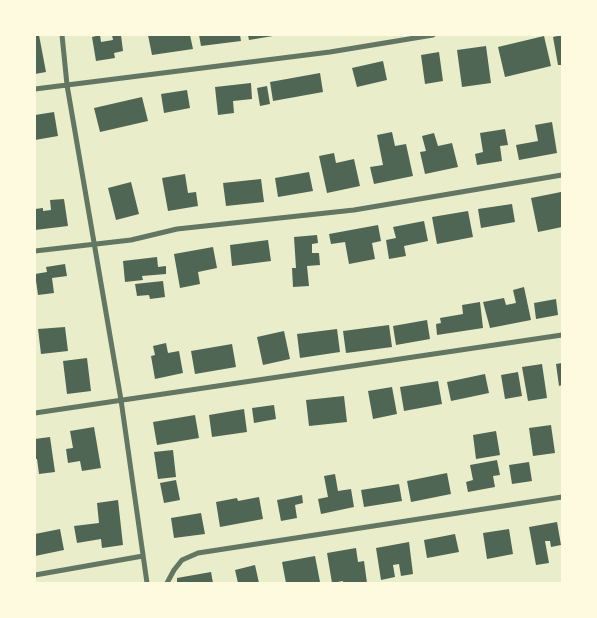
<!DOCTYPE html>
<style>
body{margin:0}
#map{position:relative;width:597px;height:618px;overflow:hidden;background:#e9edc9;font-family:Montserrat,sans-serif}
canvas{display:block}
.frame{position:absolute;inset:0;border:36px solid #fefae0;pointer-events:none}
</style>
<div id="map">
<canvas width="597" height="618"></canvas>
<div class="frame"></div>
</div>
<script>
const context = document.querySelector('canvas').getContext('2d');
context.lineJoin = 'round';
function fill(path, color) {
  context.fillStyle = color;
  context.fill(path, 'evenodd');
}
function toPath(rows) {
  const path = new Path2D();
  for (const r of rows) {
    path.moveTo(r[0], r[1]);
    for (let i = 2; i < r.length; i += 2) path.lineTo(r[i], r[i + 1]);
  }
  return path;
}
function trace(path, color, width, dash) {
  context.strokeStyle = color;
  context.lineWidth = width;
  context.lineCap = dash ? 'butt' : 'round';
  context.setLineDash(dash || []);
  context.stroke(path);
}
const building = toPath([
 [35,35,39,35,46,72,35,74],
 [100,35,101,42,113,40,112,35,121,35,123,51,114,53,115,58,96,61,92,37],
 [148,35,158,35,159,36,190,35,193,49,152,55],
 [199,35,240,35,241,41,201,46],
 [248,35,273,35,273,36,249,40],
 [562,35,562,65,558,65,553,37],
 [544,36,551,66,505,77,498,47],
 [486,46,491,83,462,87,457,50],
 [439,52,443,81,425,84,421,55],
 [383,61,387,80,357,87,352,68],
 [320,73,323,92,273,101,270,82],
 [251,83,252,99,233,101,234,113,218,115,215,87],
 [267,86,270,104,260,106,257,88],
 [187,90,190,108,164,113,161,94],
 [142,97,148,121,100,132,94,108],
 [54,112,58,136,35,140,35,115],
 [552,122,557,153,519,160,516,145,538,141,535,125],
 [505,129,508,145,500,146,502,161,477,165,475,154,483,152,480,133],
 [392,132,395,146,406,144,413,176,374,184,370,167,383,165,377,135],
 [434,133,438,146,452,143,458,167,425,174,420,152,426,151,422,136],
 [334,153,336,163,354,159,360,186,327,193,319,156],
 [309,172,313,191,278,197,275,178],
 [185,174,188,193,196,192,198,206,168,211,162,178],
 [261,179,264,202,226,206,223,183],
 [131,182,139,214,116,220,108,188],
 [561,192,562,227,538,232,531,198],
 [64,199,68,226,35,230,35,209,43,208,43,211,51,210,50,200],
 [512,204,515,222,481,228,478,209],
 [468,211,473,237,437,244,432,217],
 [424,221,428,241,404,246,406,256,389,259,386,240,396,238,393,227],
 [378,225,381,241,372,243,375,259,349,264,345,242,331,244,329,234],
 [317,235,318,243,312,244,312,253,319,253,320,265,307,266,309,286,293,287,292,268,296,268,294,237],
 [268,240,271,261,232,266,230,245],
 [213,247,217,268,198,272,200,284,180,288,174,254],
 [157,257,158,267,166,266,166,274,142,276,143,280,125,282,123,261],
 [65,264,67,276,52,278,54,293,38,295,35,274,47,272,46,267],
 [163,281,165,297,150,299,149,295,137,296,135,284],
 [524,287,531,320,490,328,483,302,504,298,506,305,516,303,513,290],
 [556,299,558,315,536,319,534,303],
 [480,302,483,328,437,335,436,324,441,323,440,318,463,314,462,305],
 [427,320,430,339,396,345,393,326],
 [389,325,392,347,346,353,343,331],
 [65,327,68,351,41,354,38,329],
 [337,329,340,352,300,358,297,334],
 [284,331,290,359,263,365,257,337],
 [166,343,168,353,179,351,183,373,155,379,151,356,155,355,153,346],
 [232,344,236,367,195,374,191,351],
 [87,358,91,391,67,394,63,361],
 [562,363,562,385,559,386,556,364],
 [542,364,547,398,528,401,522,367],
 [518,372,522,396,505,399,501,375],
 [485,374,489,393,451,401,447,382],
 [438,381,442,404,404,411,400,387],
 [392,387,397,414,373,419,368,391],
 [344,396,347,422,309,426,306,400],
 [274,405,276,419,254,423,252,408],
 [244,409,247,432,212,437,209,415],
 [195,415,199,438,157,445,153,422],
 [551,425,555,453,533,456,529,428],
 [94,427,101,468,82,471,80,461,68,463,66,449,73,448,70,431],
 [496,431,500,455,476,459,473,435],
 [50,437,55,472,39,474,37,459,35,459,35,439],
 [173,450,176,477,158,479,154,452],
 [497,460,500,475,493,476,495,487,468,492,466,482,473,480,470,465],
 [529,462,532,481,512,484,509,465],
 [447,473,451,494,411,502,407,481],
 [335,474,338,491,351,489,354,507,321,514,318,499,328,497,324,476],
 [176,480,180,500,164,503,160,483],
 [399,484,402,501,364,507,361,490],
 [302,495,303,503,295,505,297,518,281,521,277,500],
 [259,497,263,519,220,527,216,502,237,498,238,501],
 [118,500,123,545,102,548,101,539,77,543,74,526,99,523,97,503],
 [201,513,205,534,174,538,171,518],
 [557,522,561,545,551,547,550,541,545,541,549,563,536,565,529,527],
 [60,529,64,550,35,556,35,534],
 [509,529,513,554,487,559,483,533],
 [455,534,459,552,427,558,424,540],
 [409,542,413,574,401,576,399,564,393,565,395,577,381,580,376,548],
 [356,548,358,562,364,561,367,583,343,583,343,581,332,583,327,553],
 [315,556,320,582,286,583,282,562],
 [255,565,259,583,238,583,235,570],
 [211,572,213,583,177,583,177,578]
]);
const minor = toPath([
 [62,35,67,85,121,400,147,583],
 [35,89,330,52,433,35],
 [35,251,131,240,177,229,354,210,562,175],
 [35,413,562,335],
 [35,575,143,556],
 [167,583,174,570,182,560,198,553,562,497]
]);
fill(building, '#4f6655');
trace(minor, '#617663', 5);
</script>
